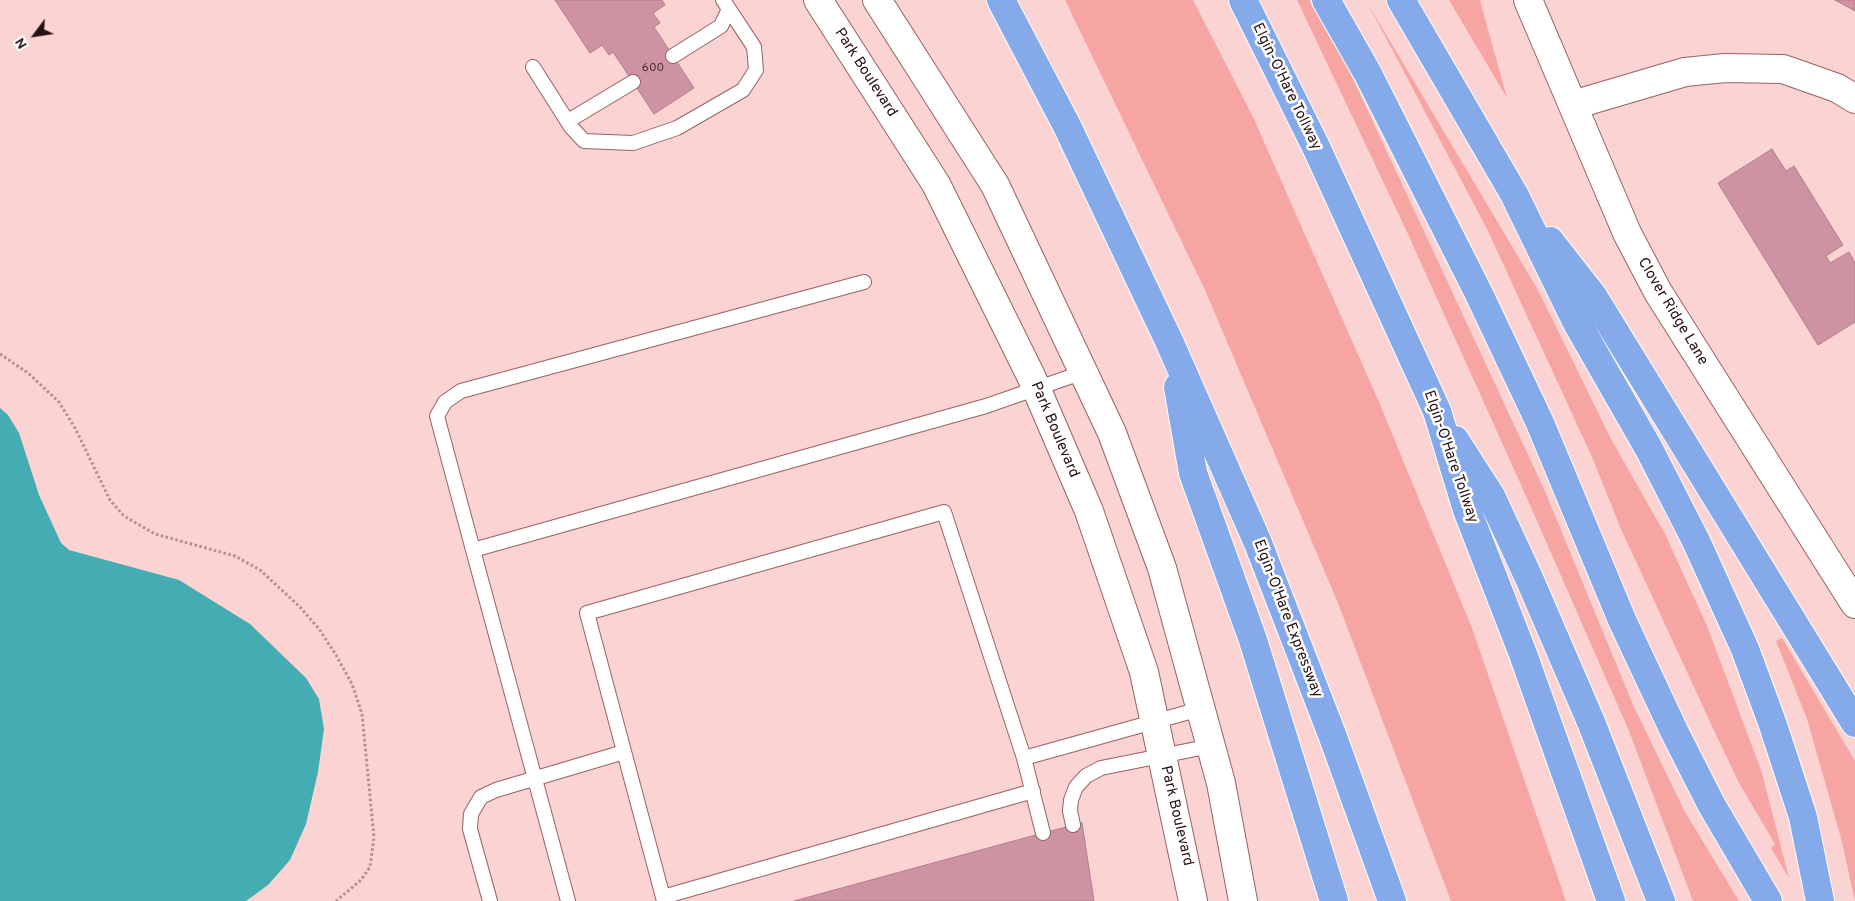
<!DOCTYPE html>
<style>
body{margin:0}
#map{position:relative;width:1855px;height:901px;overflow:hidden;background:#fad3d2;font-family:Overpass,sans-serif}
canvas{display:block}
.north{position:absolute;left:10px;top:10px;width:50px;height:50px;-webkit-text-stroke:4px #fff;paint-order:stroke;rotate:239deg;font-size:14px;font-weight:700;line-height:20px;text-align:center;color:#281112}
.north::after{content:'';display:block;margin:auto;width:18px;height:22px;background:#281112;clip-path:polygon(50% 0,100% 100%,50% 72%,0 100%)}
</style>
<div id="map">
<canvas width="1855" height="901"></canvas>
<div class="north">N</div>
</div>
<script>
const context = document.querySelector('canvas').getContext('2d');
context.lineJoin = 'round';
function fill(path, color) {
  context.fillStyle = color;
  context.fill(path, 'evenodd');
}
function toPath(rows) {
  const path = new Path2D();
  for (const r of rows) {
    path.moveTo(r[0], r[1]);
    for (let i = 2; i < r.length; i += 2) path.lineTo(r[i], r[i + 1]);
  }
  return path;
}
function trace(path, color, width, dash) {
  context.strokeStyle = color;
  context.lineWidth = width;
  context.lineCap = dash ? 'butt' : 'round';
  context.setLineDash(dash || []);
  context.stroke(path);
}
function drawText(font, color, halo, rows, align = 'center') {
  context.font = font + ' Overpass,sans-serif';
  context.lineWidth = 5;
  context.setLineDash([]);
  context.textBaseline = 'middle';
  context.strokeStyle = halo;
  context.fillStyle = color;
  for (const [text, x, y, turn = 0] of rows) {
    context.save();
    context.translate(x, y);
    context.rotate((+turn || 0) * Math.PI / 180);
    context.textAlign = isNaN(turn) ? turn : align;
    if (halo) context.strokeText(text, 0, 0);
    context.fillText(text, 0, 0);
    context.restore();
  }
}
const green = toPath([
 [1065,0,1193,0,1253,117,1379,402,1472,628,1566,901,1451,901,1338,603,1205,290],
 [1297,0,1309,0,1347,66,1544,489,1634,707,1685,812,1739,901,1693,901,1629,731,1526,496,1407,232],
 [1449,0,1480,0,1507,98],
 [1368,4,1538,290,1611,439,1665,534,1707,626,1762,773,1789,878,1771,848,1775,844,1739,783,1711,724,1621,529,1592,457,1487,229],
 [1782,638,1855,761,1855,901,1842,842,1807,719,1776,641]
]);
const water = toPath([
 [0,408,8,415,19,433,39,495,61,543,69,550,179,580,250,624,306,678,319,699,324,729,318,772,306,824,290,860,268,885,246,901,0,901]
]);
const building = toPath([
 [555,0,662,0,665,5,653,13,660,23,654,27,694,88,654,114,613,52,609,55,602,45,590,53,555,0],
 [1835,0,1855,0,1855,11,1835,0],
 [1772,149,1786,171,1794,166,1843,245,1826,256,1830,263,1849,252,1855,263,1855,322,1818,345,1718,183,1772,149],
 [1082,823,1094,901,794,901,1043,833,1082,823]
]);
const path = toPath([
 [0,354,28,373,59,402,75,428,110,500,124,516,155,534,235,556,260,570,300,607,319,629,336,655,352,684,362,714,374,837,370,867,361,880,336,901]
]);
const service = toPath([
 [673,56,721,26,729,9],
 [533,67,571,127,584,141,633,143,677,128,743,90,756,70,754,47,723,0],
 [568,121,633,82],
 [473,550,437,416,445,402,461,391,864,282],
 [1073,825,1070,811,1071,800,1076,787,1086,776,1101,768,1211,746],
 [1043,833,1024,758,1200,709],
 [663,897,1033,791],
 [490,901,470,829,471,814,481,797,496,790,624,752],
 [568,901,473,550,986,406,1084,372],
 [664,901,587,613,944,512,1024,758]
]);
const minor = toPath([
 [1528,0,1627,233,1658,292,1855,604],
 [1573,105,1685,72,1725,68,1783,69,1837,88,1855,99]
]);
const tertiary = toPath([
 [818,0,936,184,1031,376,1089,511,1144,672,1193,901],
 [877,0,995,185,1112,433,1162,568,1221,783,1243,901]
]);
const motorway = toPath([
 [1001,0,1067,126,1169,341,1258,543,1333,737,1392,901],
 [1243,0,1317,149,1437,411,1467,510,1523,654,1611,901],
 [1326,0,1368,74,1479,294,1540,423,1622,620,1675,733,1711,804,1768,901],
 [1401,0,1514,194,1577,323,1649,449,1696,541,1745,649,1773,725,1803,817,1820,901],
 [1550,241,1593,296,1855,723],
 [1178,387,1193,473,1253,640,1334,901],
 [1455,440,1491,496,1529,578,1591,722,1661,901]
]);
const numberNames = [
 ["600",653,69]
];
const streetNames = [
 ["Park Boulevard",865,73,57],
 ["Elgin-O'Hare Tollway",1286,87,64],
 ["Clover Ridge Lane",1672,312,59],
 ["Park Boulevard",1054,430,67],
 ["Elgin-O'Hare Tollway",1450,457,71],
 ["Elgin-O'Hare Expressway",1287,619,69],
 ["Park Boulevard",1176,816,77]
];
fill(green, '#f6a5a3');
fill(water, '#43adb3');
fill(building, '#cd93a3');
trace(building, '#b47c8c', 1);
trace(service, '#996160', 16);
trace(minor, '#996160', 30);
trace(tertiary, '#996160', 30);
trace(motorway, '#fff', 30);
trace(path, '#b1908f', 3, [2.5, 2.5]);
trace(service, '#fff', 14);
trace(minor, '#fff', 28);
trace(tertiary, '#fff', 28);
trace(motorway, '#84aaea', 28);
drawText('12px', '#513236', null, numberNames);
drawText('15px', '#281112', '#fff', streetNames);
</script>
